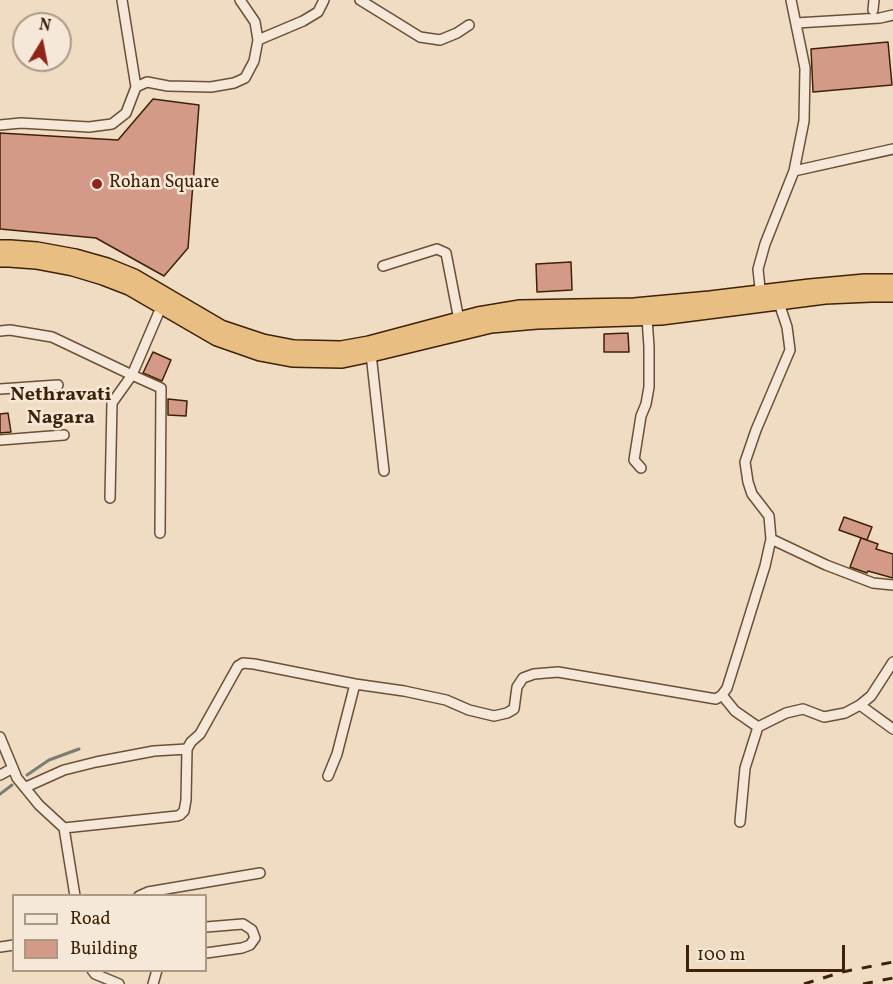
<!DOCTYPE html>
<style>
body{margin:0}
#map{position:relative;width:893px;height:984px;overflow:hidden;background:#efdcc3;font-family:Vollkorn,serif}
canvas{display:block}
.legend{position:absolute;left:12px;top:894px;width:195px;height:78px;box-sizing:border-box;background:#f5e8d8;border:2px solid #ac9984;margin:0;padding:8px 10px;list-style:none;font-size:18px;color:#3f2206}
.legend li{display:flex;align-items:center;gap:12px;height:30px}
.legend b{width:30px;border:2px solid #ac9984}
.north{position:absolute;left:12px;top:12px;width:60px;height:60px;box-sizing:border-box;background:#f5e8d8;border:2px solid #ac9984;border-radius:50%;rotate:10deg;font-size:16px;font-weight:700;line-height:24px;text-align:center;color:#3f2206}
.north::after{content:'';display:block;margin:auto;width:21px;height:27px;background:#8f2418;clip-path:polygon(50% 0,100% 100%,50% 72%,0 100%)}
.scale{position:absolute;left:686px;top:945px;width:159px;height:27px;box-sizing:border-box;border:3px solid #3f2206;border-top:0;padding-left:8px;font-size:18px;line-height:21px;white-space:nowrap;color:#3f2206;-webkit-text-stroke:4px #f5e8d8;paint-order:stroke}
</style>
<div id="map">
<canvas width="893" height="984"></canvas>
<ul class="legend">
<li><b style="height:8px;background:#f5e8d8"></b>Road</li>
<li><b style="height:16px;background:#d49a88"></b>Building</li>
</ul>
<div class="north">N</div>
<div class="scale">100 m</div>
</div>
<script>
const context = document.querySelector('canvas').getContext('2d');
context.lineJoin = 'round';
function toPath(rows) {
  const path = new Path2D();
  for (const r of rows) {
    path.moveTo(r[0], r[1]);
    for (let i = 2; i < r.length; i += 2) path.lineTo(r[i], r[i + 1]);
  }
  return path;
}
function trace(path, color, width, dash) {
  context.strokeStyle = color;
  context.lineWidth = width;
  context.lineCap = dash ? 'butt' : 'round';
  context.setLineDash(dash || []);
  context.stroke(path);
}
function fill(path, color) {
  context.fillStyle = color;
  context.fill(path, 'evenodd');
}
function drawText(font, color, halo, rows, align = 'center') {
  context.font = font + ' Vollkorn,serif';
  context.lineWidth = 5;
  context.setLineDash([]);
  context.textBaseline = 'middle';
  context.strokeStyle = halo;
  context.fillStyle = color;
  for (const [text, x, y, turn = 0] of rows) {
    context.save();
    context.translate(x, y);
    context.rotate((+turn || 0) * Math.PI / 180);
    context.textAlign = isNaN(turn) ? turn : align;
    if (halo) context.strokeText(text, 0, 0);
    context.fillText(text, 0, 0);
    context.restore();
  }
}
const stream = toPath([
 [27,775,49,760,79,749],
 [0,794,12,785]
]);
const building = toPath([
 [888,42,892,85,813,92,811,49,888,42],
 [153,99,199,105,188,248,164,276,96,238,0,229,0,133,118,140,153,99],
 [571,262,572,290,537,292,536,264,571,262],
 [628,333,629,352,604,352,604,334,628,333],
 [153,352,171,360,162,381,143,373,153,352],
 [168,399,187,401,186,416,168,415,168,399],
 [8,413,11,432,0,433,0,414,8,413],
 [844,517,872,527,867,540,839,530,844,517],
 [861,538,878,544,876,549,893,554,893,578,868,571,867,573,850,567,861,538]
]);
const minor = toPath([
 [122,0,136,87],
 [360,0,420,37,440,40,457,33,469,25],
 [873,10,874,0],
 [796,23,880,18,893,15],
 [258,40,303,21,318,12,324,0],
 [0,125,21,123,89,127,112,124,126,113,136,87,147,82,168,86,211,87,234,83,245,78,254,61,258,40,255,22,240,0],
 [794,171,893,149],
 [383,266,437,249,446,253,459,320],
 [761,298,758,269,765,244,794,171,804,121,805,68,791,0],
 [0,331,10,330,52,337,132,375,162,305],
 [371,354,384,471],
 [0,389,58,385],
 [0,440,64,435],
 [641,468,634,460,641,416,646,404,649,387,649,347,647,318],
 [110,498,112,403,132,375,161,388,160,533],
 [771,539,826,565,873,583,893,585],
 [722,695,735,711,758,727],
 [860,705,871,696,893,662],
 [0,737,17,778,39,805,64,828,75,896],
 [0,775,13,768],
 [328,776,337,754,355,684],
 [26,787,64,770,96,762,154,751,187,749],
 [740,822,745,768,758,727,786,713,803,709,824,717,845,713,860,705,893,729],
 [64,828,177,816,180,815,184,811,186,800,187,749,191,742,200,734,238,666,243,663,254,664,355,684,404,691,446,700,469,710,494,716,507,713,514,709,517,687,523,678,534,674,558,672,716,699,722,695,727,688,738,653,765,566,771,539,769,516,752,494,748,482,745,462,756,430,790,350,787,327,779,303],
 [139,896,148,892,260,873],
 [206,927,243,924,252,930,255,938,250,945,242,948,206,953],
 [0,947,14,945],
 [92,970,95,974,119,984],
 [153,984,157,970]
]);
const trunk = toPath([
 [0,248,10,248,37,250,75,257,107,266,134,277,221,328,263,342,294,348,341,349,369,344,478,315,520,308,634,306,710,299,810,287,865,282,893,282],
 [0,259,9,259,36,261,73,268,103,277,129,287,217,338,260,353,292,359,342,360,371,354,491,325,537,321,661,317,825,296,871,294,893,294]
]);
const rail = toPath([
 [804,984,842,972,893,962],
 [863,984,893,978]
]);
const markers = [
 [97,184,6,"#8f2418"]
];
const poiNames = [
 ["Rohan Square",109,184]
];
const neighbourhoodNames = [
 ["Nethravati",61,396],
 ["Nagara",61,419]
];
trace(stream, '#797d74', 3);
fill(building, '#d49a88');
trace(building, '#3f2206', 1.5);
trace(minor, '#6b5035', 12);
trace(trunk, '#3f2206', 18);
trace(minor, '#f5e8d8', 9);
trace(trunk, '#e8be82', 15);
trace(rail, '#3f2206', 3, [10, 10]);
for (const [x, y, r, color] of markers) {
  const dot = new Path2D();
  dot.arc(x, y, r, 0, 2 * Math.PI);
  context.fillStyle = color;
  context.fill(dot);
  trace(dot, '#f5e8d8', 2);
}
drawText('18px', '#3f2206', '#f5e8d8', poiNames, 'left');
drawText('bold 20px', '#3f2206', '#f5e8d8', neighbourhoodNames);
</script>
